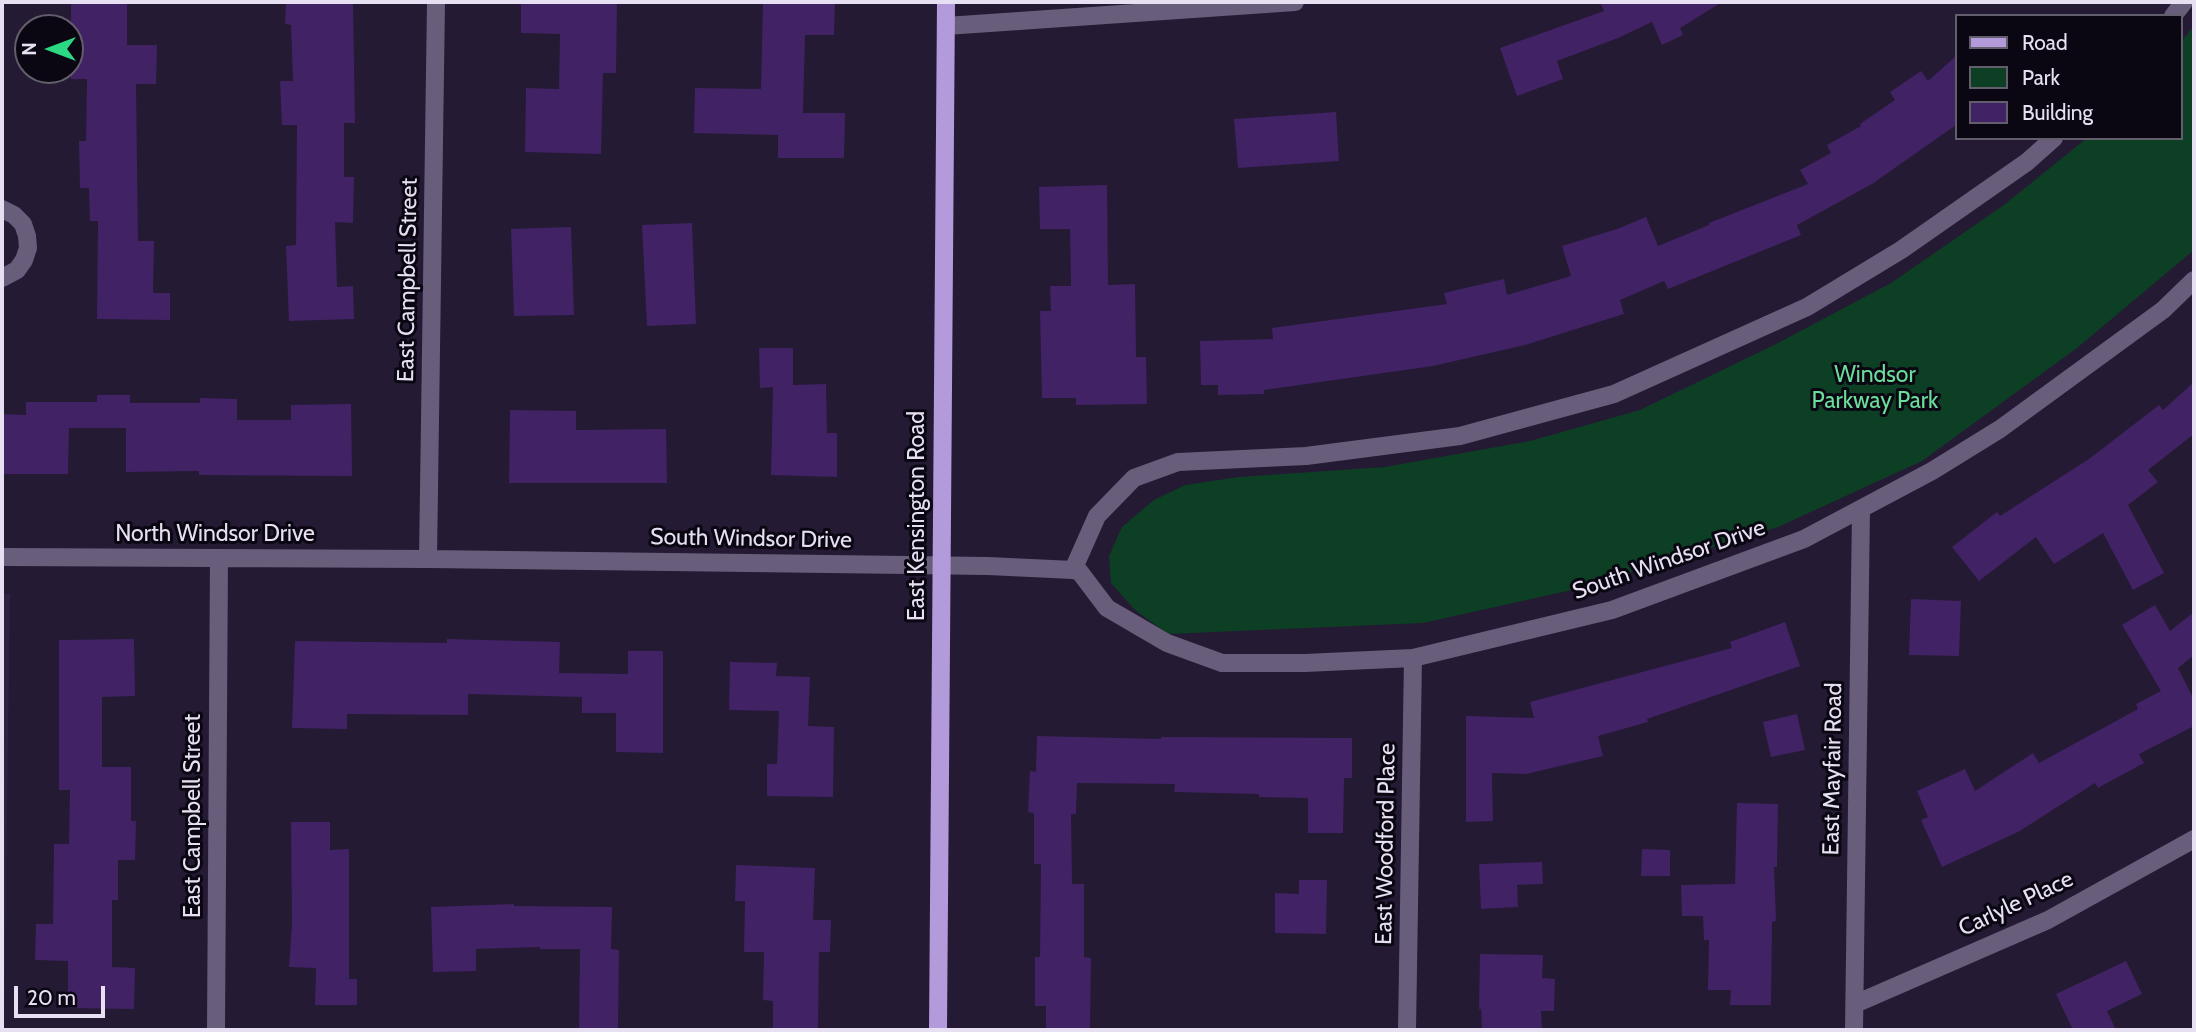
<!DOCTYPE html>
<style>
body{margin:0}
#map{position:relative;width:2196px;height:1032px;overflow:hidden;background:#241a33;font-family:Cabin,sans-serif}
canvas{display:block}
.frame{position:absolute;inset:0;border:4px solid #e7e0f2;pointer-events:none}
.legend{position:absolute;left:1955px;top:14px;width:228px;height:126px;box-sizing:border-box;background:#0b0712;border:2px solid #635e6c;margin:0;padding:9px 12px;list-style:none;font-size:21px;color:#e7e0f2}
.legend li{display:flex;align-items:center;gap:14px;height:35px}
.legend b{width:35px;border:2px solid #635e6c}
.north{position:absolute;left:14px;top:14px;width:70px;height:70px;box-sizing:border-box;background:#0b0712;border:2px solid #635e6c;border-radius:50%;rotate:270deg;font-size:19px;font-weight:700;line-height:28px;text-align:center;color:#e7e0f2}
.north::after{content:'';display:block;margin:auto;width:24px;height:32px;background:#2bd884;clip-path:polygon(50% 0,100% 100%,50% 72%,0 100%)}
.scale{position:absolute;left:14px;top:986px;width:91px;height:32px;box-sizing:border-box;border:4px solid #e7e0f2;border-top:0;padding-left:9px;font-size:21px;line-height:24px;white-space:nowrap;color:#e7e0f2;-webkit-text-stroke:5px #0b0712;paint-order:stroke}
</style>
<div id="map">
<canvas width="2196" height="1032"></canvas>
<div class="frame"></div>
<ul class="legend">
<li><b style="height:9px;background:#b39ada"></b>Road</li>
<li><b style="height:19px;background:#0d3f25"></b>Park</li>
<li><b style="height:19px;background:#412264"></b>Building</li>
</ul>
<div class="north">N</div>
<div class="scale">20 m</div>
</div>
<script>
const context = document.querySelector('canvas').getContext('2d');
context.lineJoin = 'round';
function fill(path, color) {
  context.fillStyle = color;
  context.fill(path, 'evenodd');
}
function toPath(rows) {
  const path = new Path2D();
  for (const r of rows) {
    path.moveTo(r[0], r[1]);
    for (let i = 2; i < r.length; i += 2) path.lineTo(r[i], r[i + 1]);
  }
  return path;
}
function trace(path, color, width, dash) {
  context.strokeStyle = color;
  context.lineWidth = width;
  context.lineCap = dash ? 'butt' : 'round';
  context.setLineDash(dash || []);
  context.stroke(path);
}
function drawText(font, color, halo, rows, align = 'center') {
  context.font = font + ' Cabin,sans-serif';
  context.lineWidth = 6;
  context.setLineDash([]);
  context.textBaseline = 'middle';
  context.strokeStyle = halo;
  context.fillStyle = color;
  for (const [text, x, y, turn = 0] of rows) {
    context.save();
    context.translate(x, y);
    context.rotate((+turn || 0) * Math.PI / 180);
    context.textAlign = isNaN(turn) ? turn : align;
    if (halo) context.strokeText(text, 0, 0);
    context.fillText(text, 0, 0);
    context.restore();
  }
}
const built = toPath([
 [2,594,10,594,4,1030,2,1030]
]);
const green = toPath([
 [2194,26,2194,250,2077,348,1922,461,1778,527,1581,588,1423,623,1168,634,1135,610,1111,583,1109,556,1122,527,1154,500,1185,485,1239,477,1385,467,1530,441,1640,410,1776,344,1891,283,2004,205,2087,138,2180,138,2180,43]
]);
const building = toPath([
 [71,2,127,2,127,45,157,45,156,84,136,84,138,241,154,241,153,293,170,293,170,320,97,319,98,221,90,221,89,188,80,188,79,141,86,141,87,79,71,79],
 [286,2,353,2,355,123,344,123,344,177,354,177,353,223,335,222,337,287,353,286,354,319,289,321,286,246,296,245,297,125,282,125,280,81,293,81,291,25,285,24],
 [521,2,617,2,616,73,603,73,601,154,525,152,526,88,559,89,560,34,521,33],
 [763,2,835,2,834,35,805,35,803,113,845,113,844,158,778,158,778,135,694,133,695,88,761,89],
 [1600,2,1722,2,1680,28,1683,35,1662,45,1652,22,1618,38,1557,61,1563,79,1517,96,1500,48,1604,11],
 [1956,56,1956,125,1872,184,1797,225,1801,235,1668,289,1664,281,1620,300,1624,314,1525,345,1433,366,1264,390,1264,394,1218,395,1218,385,1201,385,1200,341,1273,339,1272,328,1447,304,1444,293,1504,279,1507,295,1571,276,1562,246,1617,229,1646,217,1658,246,1709,225,1709,223,1808,184,1800,170,1831,153,1827,145,1861,126,1860,124,1895,100,1890,92,1921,71,1928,81],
 [1336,112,1339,161,1238,168,1234,119],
 [1107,185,1108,285,1135,284,1136,357,1146,357,1147,404,1076,405,1076,398,1042,398,1040,311,1051,311,1050,286,1071,286,1070,229,1040,229,1039,187],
 [692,223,696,324,647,326,642,225],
 [571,227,574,315,514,316,511,229],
 [759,348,793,348,793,385,826,384,827,433,837,433,837,477,771,475,773,387,760,388],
 [2194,382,2194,434,2148,470,2158,482,2128,505,2164,573,2133,590,2103,533,2054,564,2036,537,1979,581,1952,547,1997,512,2000,516,2089,459,2159,405,2163,410],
 [97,395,130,395,130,403,200,403,200,398,237,399,237,420,291,420,291,405,351,404,352,476,199,475,199,471,126,472,126,428,69,428,68,474,2,474,2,414,26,415,26,402,97,402],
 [510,410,576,411,576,430,666,429,667,483,509,483],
 [1911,599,1961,601,1959,656,1909,655],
 [2155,605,2170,631,2194,612,2194,655,2178,668,2194,700,2194,726,2139,754,2144,763,2098,788,2095,783,2018,832,1942,867,1921,820,1928,817,1917,791,1965,769,1975,791,2033,753,2039,763,2138,709,2136,704,2161,691,2122,625],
 [1785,622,1800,666,1647,719,1648,722,1598,736,1603,756,1526,774,1492,773,1493,821,1466,822,1466,716,1534,718,1530,702,1732,648,1730,642],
 [134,639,135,696,102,697,102,767,131,767,131,821,136,821,135,860,118,860,118,900,112,900,112,967,135,968,134,1009,68,1008,68,961,35,960,36,924,53,924,54,844,69,844,70,790,59,790,59,640],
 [447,639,560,642,559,673,628,674,628,651,663,651,663,753,616,752,616,713,582,713,582,697,468,694,468,715,347,714,347,729,292,728,295,641,447,643],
 [730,662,777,663,776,676,810,677,808,726,834,727,833,797,767,796,767,764,777,764,779,711,729,710],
 [1797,714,1805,750,1771,757,1763,722],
 [1037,736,1161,739,1161,737,1352,738,1352,778,1344,778,1343,833,1308,833,1308,798,1259,797,1259,794,1174,792,1175,784,1077,783,1076,814,1071,814,1072,884,1084,884,1084,957,1091,958,1090,1030,1046,1030,1046,1006,1035,1006,1035,957,1040,957,1041,864,1034,864,1034,813,1028,812,1030,771,1036,772],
 [1737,803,1778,804,1777,867,1774,867,1776,921,1772,922,1771,1005,1730,1005,1731,990,1708,990,1709,940,1704,940,1703,916,1682,916,1681,885,1735,884],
 [291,822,330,822,330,850,349,849,349,979,357,979,357,1005,315,1005,316,968,289,967,292,925],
 [1642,849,1670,850,1670,876,1641,876],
 [1542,862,1543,884,1517,885,1518,907,1481,909,1479,864],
 [736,865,815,868,813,920,831,920,830,952,819,952,818,1030,773,1030,773,1001,763,1000,764,952,744,952,745,901,735,901],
 [1299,880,1327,880,1326,934,1275,933,1275,893,1299,894],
 [514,904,514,906,612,907,611,949,619,950,618,1030,579,1030,580,949,539,949,540,947,476,949,476,971,433,972,431,907],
 [1480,954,1543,955,1542,978,1555,979,1554,1011,1541,1011,1542,1030,1482,1030,1481,1009,1479,1009],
 [2126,961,2142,994,2107,1011,2116,1030,2073,1030,2056,994]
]);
const minor = toPath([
 [2173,16,2184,2],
 [946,26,1295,2],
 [2,209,14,215,23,224,27,236,28,248,24,260,17,270,2,278],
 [2,557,428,559,988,566,1073,570,1079,571,1107,608,1167,643,1222,663,1305,663,1413,658,1612,610,1804,539,1932,471,2000,429,2163,310,2194,280],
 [428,559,436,2],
 [1073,570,1097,516,1134,478,1178,462,1306,456,1460,436,1614,394,1807,307,1901,250,2027,162,2054,138],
 [1855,1004,2048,920,2194,839],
 [216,1030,219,559],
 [1407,1030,1413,658],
 [1854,1030,1861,509]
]);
const major = toPath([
 [938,1030,946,2]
]);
const streetNames = [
 ["East Campbell Street",408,280,-89],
 ["East Kensington Road",917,516,-90],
 ["North Windsor Drive",215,534],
 ["South Windsor Drive",751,539,1],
 ["South Windsor Drive",1669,560,-19],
 ["East Mayfair Road",1833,769,-89],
 ["East Campbell Street",193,816,-90],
 ["East Woodford Place",1386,844,-89],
 ["Carlyle Place",2016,904,-25]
];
const parkNames = [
 ["Windsor",1875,375],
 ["Parkway Park",1875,401]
];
fill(built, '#2f2241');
fill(green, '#0d3f25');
fill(building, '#412264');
trace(minor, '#695d7c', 18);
trace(major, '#b39ada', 18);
drawText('23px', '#e7e0f2', '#0b0712', streetNames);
drawText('23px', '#6add9a', '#0b0712', parkNames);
</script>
